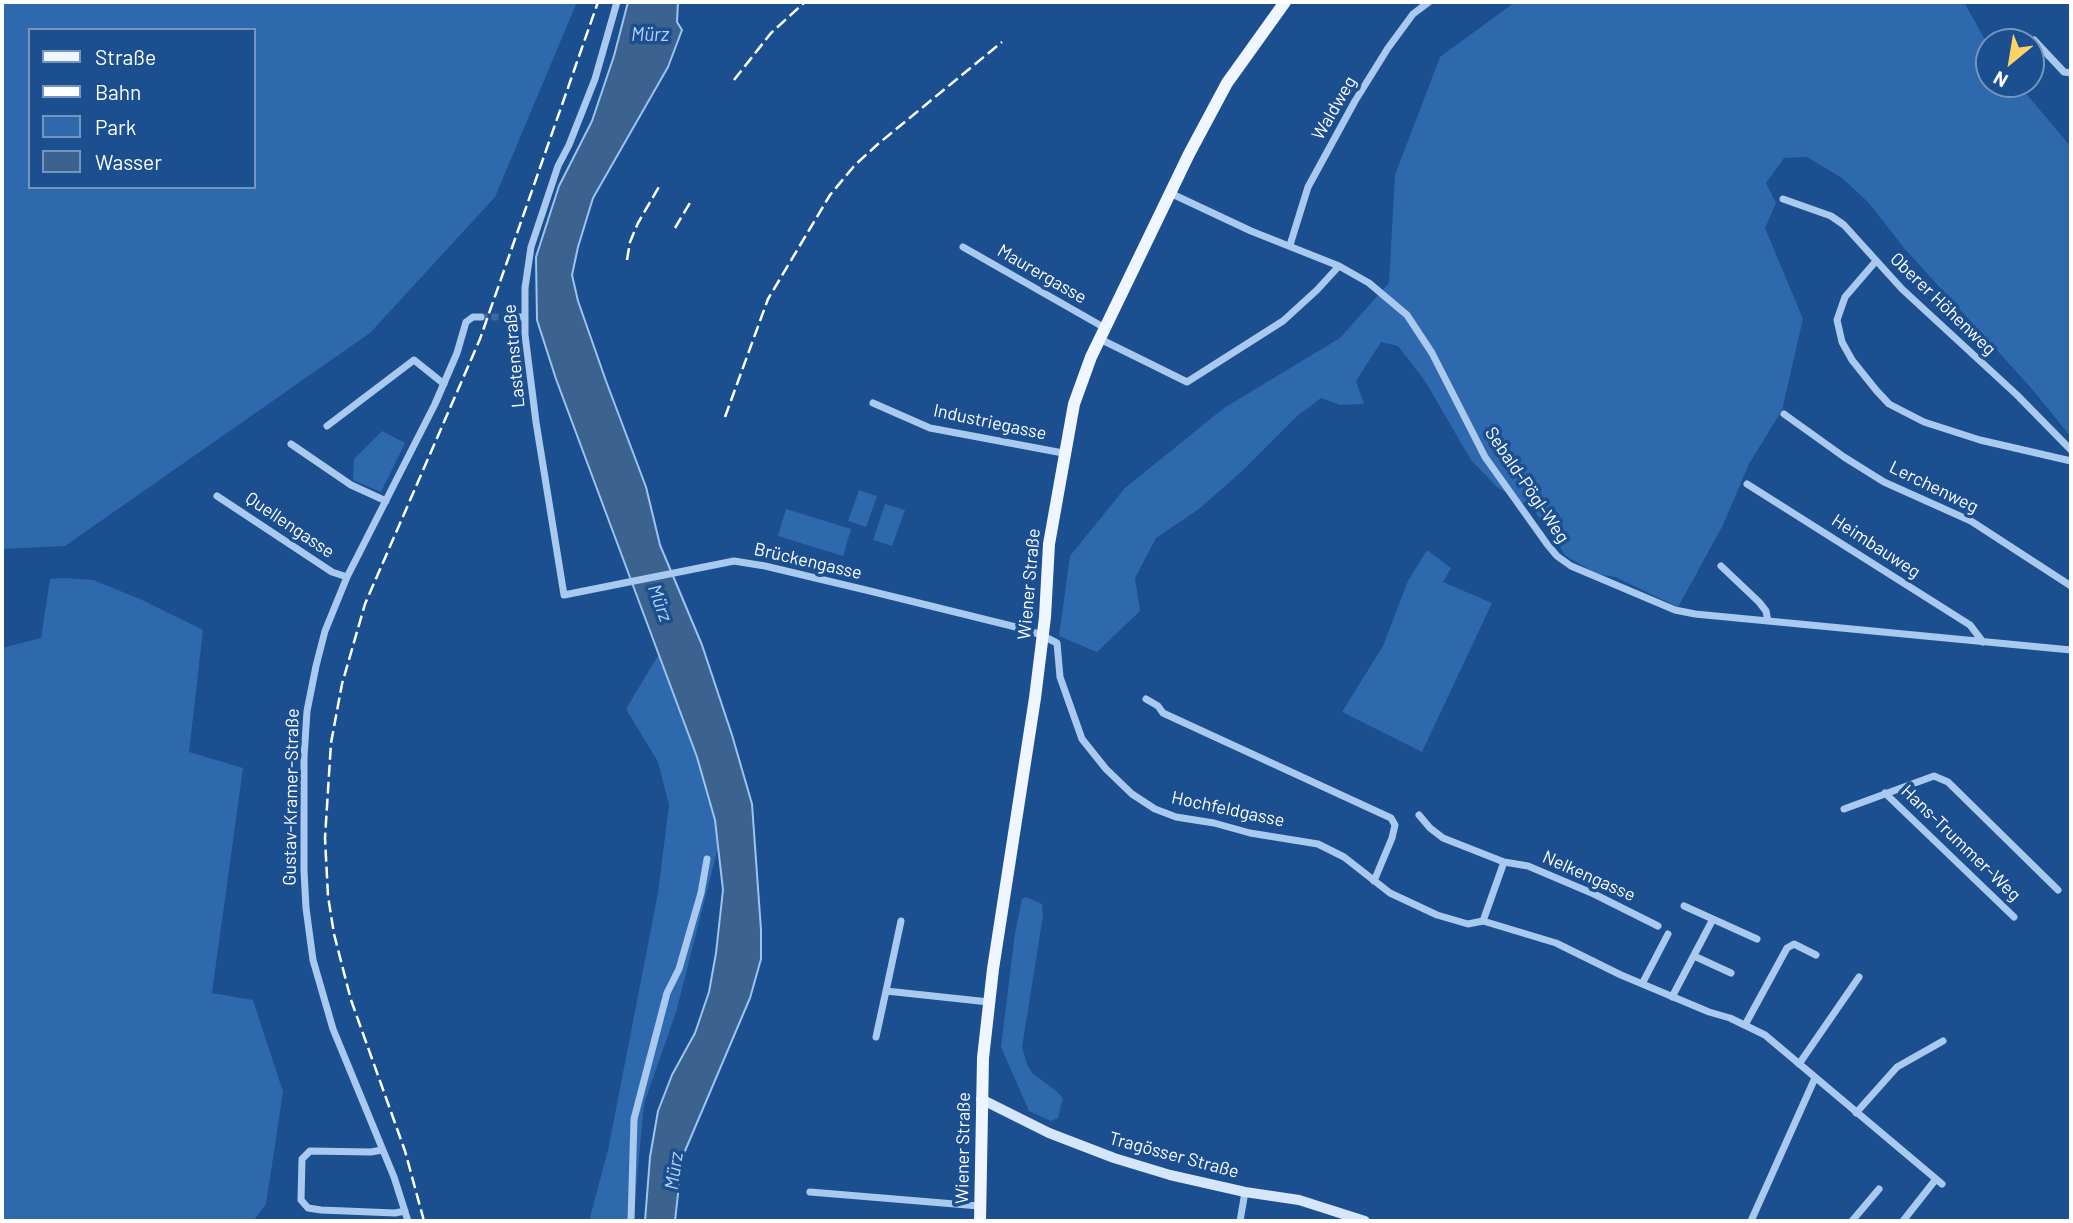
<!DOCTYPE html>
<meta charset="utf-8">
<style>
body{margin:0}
#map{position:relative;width:2073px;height:1223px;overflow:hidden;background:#1b4f8f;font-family:Barlow,sans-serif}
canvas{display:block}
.frame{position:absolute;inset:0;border:4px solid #fff;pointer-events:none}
.legend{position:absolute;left:28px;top:28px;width:228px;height:161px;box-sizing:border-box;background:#1b4f8f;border:2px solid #7695bc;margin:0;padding:9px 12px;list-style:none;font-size:21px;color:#fff}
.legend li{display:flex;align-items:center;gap:14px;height:35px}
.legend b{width:35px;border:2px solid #7695bc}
.north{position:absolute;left:1975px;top:28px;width:70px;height:70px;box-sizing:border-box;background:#1b4f8f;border:2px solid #7695bc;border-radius:50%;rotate:210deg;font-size:19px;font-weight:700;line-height:28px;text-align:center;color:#fff}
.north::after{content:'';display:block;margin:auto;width:24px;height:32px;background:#ffd166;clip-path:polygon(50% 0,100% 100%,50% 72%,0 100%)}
</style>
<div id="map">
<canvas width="2073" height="1223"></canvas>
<div class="frame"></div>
<ul class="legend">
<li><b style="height:9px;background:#f0f6ff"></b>Straße</li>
<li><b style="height:9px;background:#fff"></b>Bahn</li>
<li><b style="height:19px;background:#2e69ad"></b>Park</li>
<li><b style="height:19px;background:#3c6290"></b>Wasser</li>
</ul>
<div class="north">N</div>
</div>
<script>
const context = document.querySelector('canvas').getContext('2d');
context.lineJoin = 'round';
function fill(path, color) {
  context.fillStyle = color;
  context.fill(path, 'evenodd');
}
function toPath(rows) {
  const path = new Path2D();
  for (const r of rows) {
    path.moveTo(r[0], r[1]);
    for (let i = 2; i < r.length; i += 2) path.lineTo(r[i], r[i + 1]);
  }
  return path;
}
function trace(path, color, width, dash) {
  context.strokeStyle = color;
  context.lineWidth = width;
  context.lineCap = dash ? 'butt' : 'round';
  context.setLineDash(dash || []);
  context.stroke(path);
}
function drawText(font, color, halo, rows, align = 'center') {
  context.font = font + ' Barlow,sans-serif';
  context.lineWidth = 7;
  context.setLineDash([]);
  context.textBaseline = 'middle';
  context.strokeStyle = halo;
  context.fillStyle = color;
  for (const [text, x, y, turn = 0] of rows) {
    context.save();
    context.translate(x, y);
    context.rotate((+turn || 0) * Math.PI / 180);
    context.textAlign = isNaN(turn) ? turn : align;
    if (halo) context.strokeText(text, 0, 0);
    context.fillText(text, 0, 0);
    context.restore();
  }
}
const green = toPath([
 [2,2,577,2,495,197,370,333,65,546,2,549],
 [30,30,254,30,254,187,30,187],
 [1515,2,1964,2,1989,47,1989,84,2018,84,2071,147,2071,437,2032,389,1904,248,1868,202,1842,178,1807,157,1784,158,1766,183,1776,203,1765,228,1803,319,1782,410,1749,464,1723,525,1678,607,1615,577,1597,574,1566,556,1533,509,1497,487,1471,460,1425,381,1398,346,1381,342,1356,381,1364,404,1340,405,1321,398,1296,417,1242,471,1199,509,1156,538,1135,578,1140,611,1097,652,1059,636,1070,556,1125,488,1224,408,1340,338,1389,283,1395,175,1440,57],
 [382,431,405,443,381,492,353,480,354,459],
 [859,490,877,496,866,527,848,521],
 [885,504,905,510,892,546,873,540],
 [786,509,851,529,843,556,778,536],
 [1427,550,1451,568,1443,582,1492,603,1422,752,1342,712,1383,646,1408,581],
 [64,578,93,580,140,599,203,630,189,752,243,768,212,993,253,1000,283,1092,266,1204,253,1221,2,1221,2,648,41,638,50,579],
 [659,654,697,757,715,820,718,848,676,1012,644,1104,633,1221,589,1221,608,1150,658,893,669,805,658,762,626,709],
 [1026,897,1042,904,1043,916,1022,1047,1027,1064,1032,1073,1055,1090,1063,1098,1058,1118,1051,1121,1029,1111,1001,1047,1015,933,1022,899]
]);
const water = toPath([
 [628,2,678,2,677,22,682,30,668,67,593,198,578,247,572,275,578,301,606,381,646,487,660,545,702,645,732,735,752,804,761,930,761,959,750,998,682,1158,675,1221,645,1221,650,1157,658,1111,672,1075,695,1033,709,992,716,953,723,890,715,820,697,757,556,379,537,320,536,257,559,186,592,121,614,56,628,2]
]);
const streetTunnel = toPath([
 [481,317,509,317]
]);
const street = toPath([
 [617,2,595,79,569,145,558,166,531,247,525,288,525,335,536,422,564,595,734,561,765,566,870,591,1028,630,1043,636,1057,643,1060,677,1082,739,1106,769,1132,794,1155,809,1176,817,1214,823,1250,833,1318,844,1344,857,1390,893,1437,915,1468,924,1483,921,1556,943,1621,975,1709,1012,1730,1018,1765,1035,1942,1184],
 [2034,40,2064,72,2071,73],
 [1170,193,1251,231,1339,266,1369,283,1407,315,1432,353,1485,457,1547,544,1557,556,1571,566,1675,610,1695,614,2071,650],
 [1783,199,1831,216,1844,225,1902,289,2017,395,2071,450],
 [1290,245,1308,187,1355,101,1388,48,1413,14,1429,2],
 [963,247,1105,328],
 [1876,261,1845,297,1837,320,1842,342,1852,360,1876,390,1889,404,1924,422,1980,440,2071,461],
 [509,317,524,317],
 [1100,339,1187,382,1283,321,1317,290,1339,266],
 [873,403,930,428,1063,453],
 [1784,414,1844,457,1884,482,1971,521,2071,586],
 [327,426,414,360,444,384],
 [291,444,351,485,386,501],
 [1747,484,1970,625,1983,642],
 [217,496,332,572,347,577],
 [1721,566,1759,602,1766,611,1768,621],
 [1146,699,1158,706,1163,713,1391,818,1395,825,1392,838,1374,881],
 [1885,793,2014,917],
 [1844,809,1934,776,1948,782,2058,890],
 [1419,815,1430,828,1443,838,1504,862,1483,921],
 [1504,862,1528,866,1594,894,1658,926],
 [1684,906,1757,939],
 [1694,956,1731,973],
 [1642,984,1668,934],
 [886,991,901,921],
 [1672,997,1713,919],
 [1745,1025,1787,948,1794,944,1816,955],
 [876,1037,886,991,989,1002],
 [1799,1064,1859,977],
 [1856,1113,1897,1067,1943,1041],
 [382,1150,371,1152,310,1151,302,1159,301,1200,308,1208,321,1210,395,1213,405,1211],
 [810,1192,979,1206],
 [408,1221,394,1177,333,1029,313,960,306,908,304,871,304,757,307,711,316,666,325,631,347,577,435,404,457,353,466,322,473,317,481,317],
 [631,1221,634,1119,667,993,679,969,701,893,707,859],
 [1240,1221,1245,1192],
 [1751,1221,1815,1078],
 [1852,1221,1879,1189],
 [1903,1221,1936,1179]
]);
const secondary = toPath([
 [981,1099,1049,1133,1114,1158,1170,1175,1245,1192,1299,1200,1365,1221]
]);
const primary = toPath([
 [980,1221,983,1058,993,969,1035,698,1045,617,1049,544,1074,404,1091,357,1189,154,1227,83,1285,2]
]);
const rail = toPath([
 [734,80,771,33,805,2],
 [675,228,691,201],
 [627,260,630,242,638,223,660,185],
 [725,417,768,299,830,195,855,165,878,144,1002,42],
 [424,1221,405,1151,351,1000,334,934,328,896,325,838,331,743,342,684,365,604,480,339,598,2]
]);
const streetNames = [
 ["Waldweg",1334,108,-60],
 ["Maurergasse",1042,274,30],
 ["Oberer Höhenweg",1943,304,44],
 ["Lastenstraße",514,356,-95],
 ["Industriegasse",990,422,12],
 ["Sebald-Pögl-Weg",1527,485,56],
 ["Lerchenweg",1934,487,26],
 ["Quellengasse",290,525,34],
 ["Heimbauweg",1876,546,33],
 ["Brückengasse",808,561,13],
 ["Wiener Straße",1029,584,-85],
 ["Gustav-Kramer-Straße",291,797,-89],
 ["Hochfeldgasse",1228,809,12],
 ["Hans-Trummer-Weg",1961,843,44],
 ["Nelkengasse",1589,876,24],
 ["Wiener Straße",963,1148,-89],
 ["Tragösser Straße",1174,1155,15]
];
const waterNames = [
 ["Mürz",650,35],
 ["Mürz",660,603,70],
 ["Mürz",674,1171,-82]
];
fill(green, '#2e69ad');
fill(water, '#3c6290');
trace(water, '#9cc4f0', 2);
trace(streetTunnel, '#3d69a0', 7, [7, 3.5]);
trace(street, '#a9c9ee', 7);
trace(secondary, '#d6e6fa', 10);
trace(primary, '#f0f6ff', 12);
trace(rail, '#fff', 2.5, [12, 5]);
drawText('18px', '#fff', '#1b4f8f', streetNames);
drawText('italic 19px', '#b5d3f5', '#1b4f8f', waterNames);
</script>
